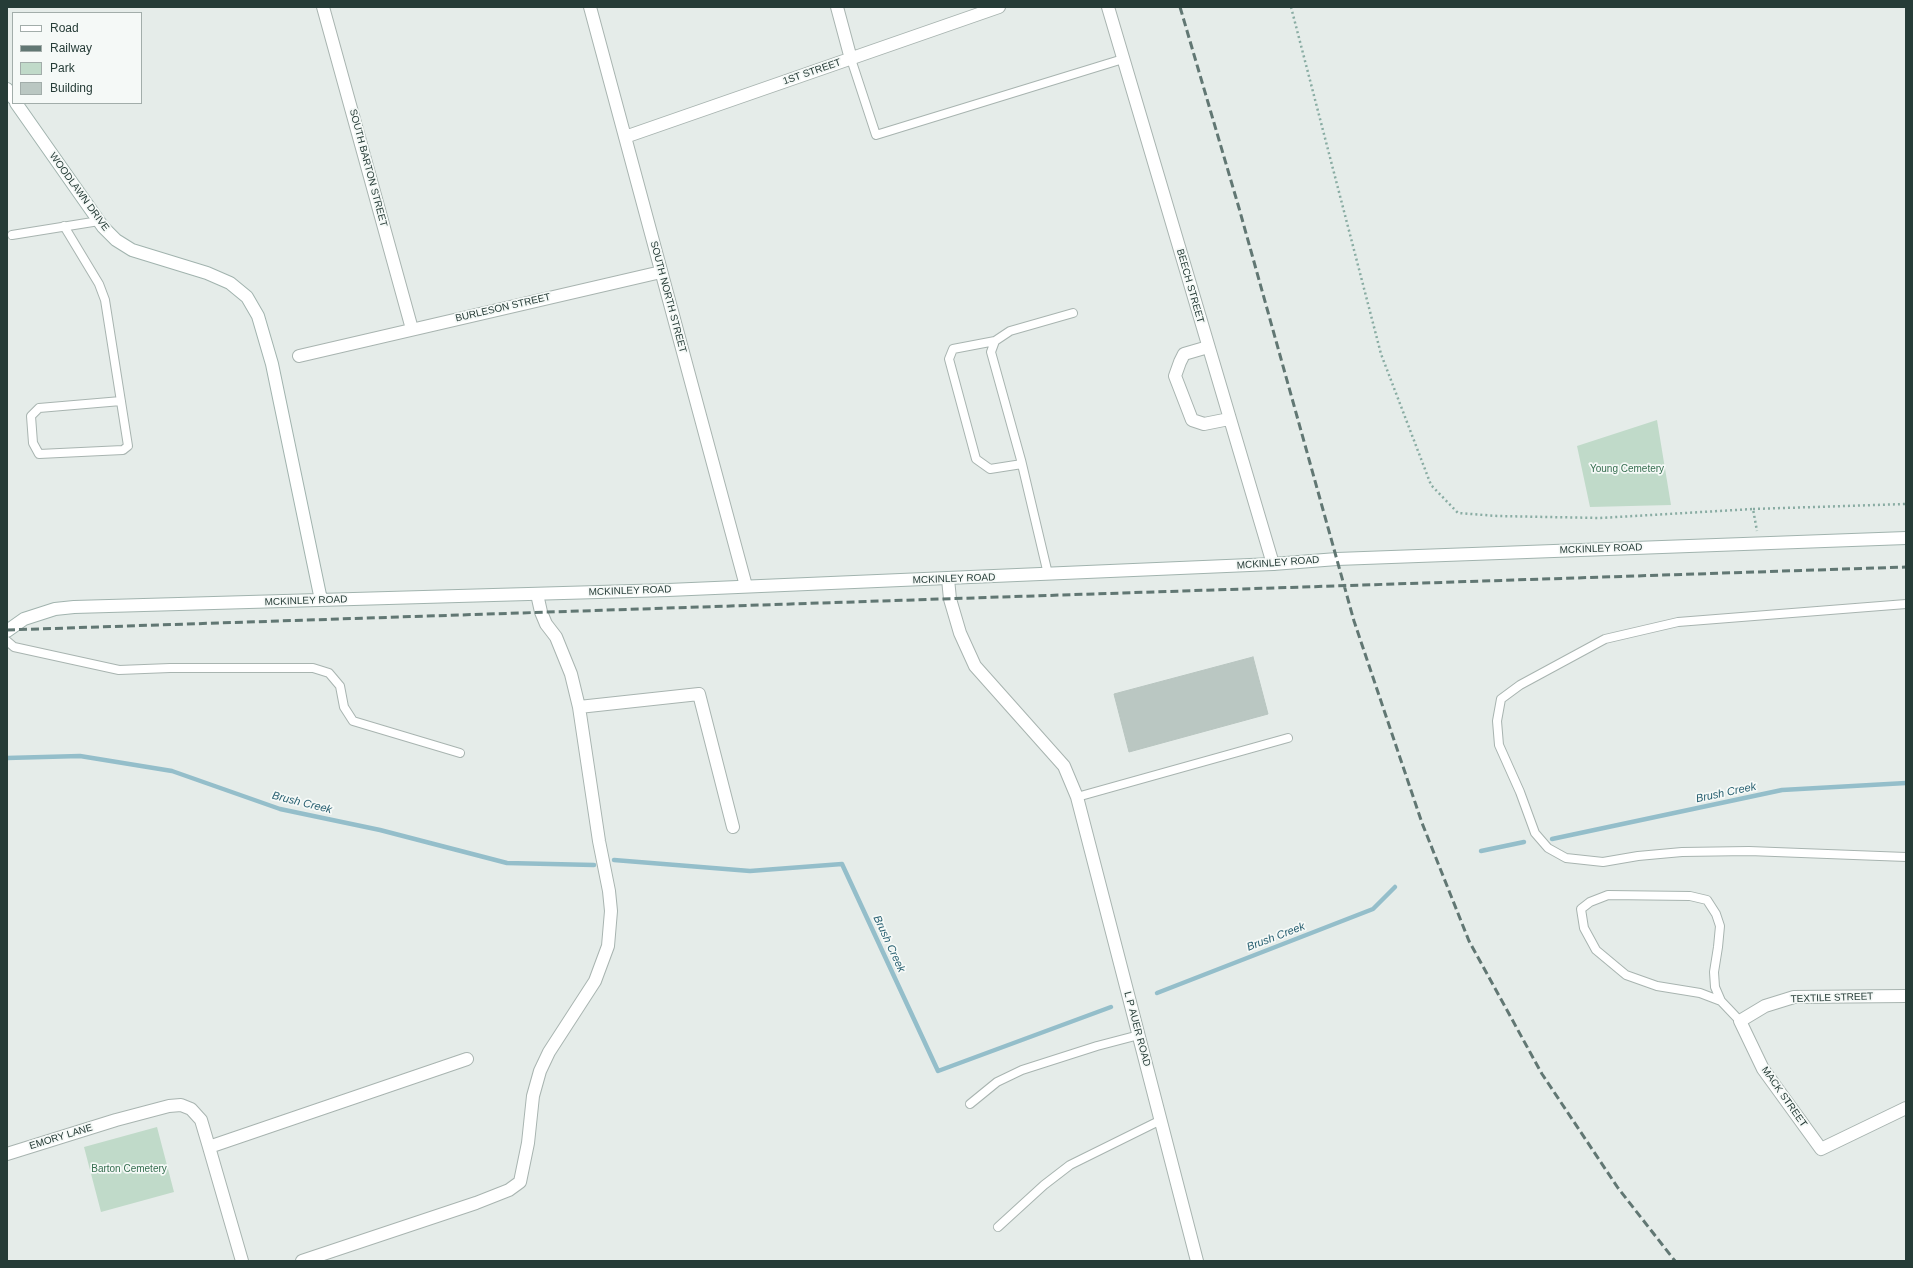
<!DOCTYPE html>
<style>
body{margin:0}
#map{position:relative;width:1913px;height:1268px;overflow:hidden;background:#e5ece9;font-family:Helvetica,sans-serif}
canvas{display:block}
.frame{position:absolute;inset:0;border:8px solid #263c37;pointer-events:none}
.legend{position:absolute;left:12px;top:12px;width:130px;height:92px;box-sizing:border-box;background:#f5f9f7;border:1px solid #a2adaa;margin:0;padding:5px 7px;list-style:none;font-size:12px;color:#263c37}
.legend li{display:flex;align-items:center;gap:8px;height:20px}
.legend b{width:20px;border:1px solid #a2adaa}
</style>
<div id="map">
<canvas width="1913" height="1268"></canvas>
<div class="frame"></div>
<ul class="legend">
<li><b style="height:5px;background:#fff"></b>Road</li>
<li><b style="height:5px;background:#617773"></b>Railway</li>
<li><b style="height:11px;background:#c0dac9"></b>Park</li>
<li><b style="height:11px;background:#bac7c2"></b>Building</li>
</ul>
</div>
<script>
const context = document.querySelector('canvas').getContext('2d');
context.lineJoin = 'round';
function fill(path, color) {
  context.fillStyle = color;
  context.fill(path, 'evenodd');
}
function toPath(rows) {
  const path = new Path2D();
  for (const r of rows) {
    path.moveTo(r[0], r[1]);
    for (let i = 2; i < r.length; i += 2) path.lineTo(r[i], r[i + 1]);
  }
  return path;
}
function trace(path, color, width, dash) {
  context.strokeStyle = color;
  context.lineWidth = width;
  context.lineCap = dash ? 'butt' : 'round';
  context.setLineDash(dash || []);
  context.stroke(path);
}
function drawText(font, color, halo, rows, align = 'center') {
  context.font = font + ' Helvetica,sans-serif';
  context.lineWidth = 3.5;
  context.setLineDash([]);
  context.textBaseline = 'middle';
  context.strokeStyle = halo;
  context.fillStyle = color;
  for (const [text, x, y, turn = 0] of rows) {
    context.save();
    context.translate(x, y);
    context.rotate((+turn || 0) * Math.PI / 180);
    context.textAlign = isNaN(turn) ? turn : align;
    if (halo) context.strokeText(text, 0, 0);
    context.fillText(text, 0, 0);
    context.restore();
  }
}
const green = toPath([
 [1657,420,1671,505,1590,507,1577,446],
 [157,1127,174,1192,101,1212,84,1147]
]);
const stream = toPath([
 [7,758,80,756,172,771,280,809,380,830,507,863,594,865],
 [1552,839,1782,790,1906,783],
 [1481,851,1524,842],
 [614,860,750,871,842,864,938,1071,1111,1007],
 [1157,993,1373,909,1395,887]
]);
const building = toPath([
 [1253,657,1268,714,1129,752,1114,694,1253,657]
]);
const path = toPath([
 [1291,7,1381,354,1431,485,1458,513,1497,516,1600,518,1753,509,1757,531],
 [1753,509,1906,504]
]);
const lane = toPath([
 [851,59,876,135,1123,59],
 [64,226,99,284,105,300,128,446,123,450,39,454,33,443,31,416,39,408,121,401],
 [12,235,99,221],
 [995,341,953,349,949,359,976,459,990,469,1022,464],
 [1048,574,1021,460,991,352,995,341,1010,331,1073,313],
 [1906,604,1678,622,1605,639,1520,685,1501,699,1497,721,1499,745,1520,792,1535,833,1548,848,1566,858,1603,862,1638,856,1682,852,1749,851,1906,857],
 [7,641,14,647,119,670,170,668,313,668,329,673,340,686,344,707,353,721,460,753],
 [1077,797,1288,738],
 [1721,1001,1715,987,1714,972,1718,947,1720,926,1716,914,1707,900,1690,896,1608,895,1590,902,1581,909,1584,928,1596,950,1626,975,1657,986,1700,993,1721,1001,1740,1021],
 [970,1104,997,1082,1022,1070,1097,1046,1139,1035],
 [998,1227,1044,1185,1070,1165,1161,1120]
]);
const street = toPath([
 [323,7,412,329],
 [590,7,746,586],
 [837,7,851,59],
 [1108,7,1273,564],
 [625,137,999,7],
 [1208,347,1184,354,1180,362,1175,376,1192,420,1204,424,1229,419],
 [299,356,661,272],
 [948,579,950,599,960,633,975,666,1064,766,1077,797,1197,1261],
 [579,707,699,694,733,827],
 [1906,996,1794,997,1765,1006,1740,1021,1763,1069,1821,1149,1906,1108],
 [209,1147,242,1261],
 [7,1154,116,1120,169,1106,181,1105,191,1109,201,1120,209,1147,467,1059],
 [302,1261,476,1203,509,1190,520,1182,528,1143,533,1096,540,1071,549,1052,595,981,608,946,611,911,609,891,599,841,579,707,571,674,556,637,546,624,541,612,537,594]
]);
const secondary = toPath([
 [7,89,13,98],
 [16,103,103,227,116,240,132,250,207,273,230,283,247,297,258,316,272,364,321,600],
 [7,631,24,619,55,609,74,607,668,590,1273,564,1337,559,1906,538]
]);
const rail = toPath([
 [1180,7,1239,208,1354,621,1422,823,1469,941,1542,1074,1618,1188,1675,1261],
 [7,630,1906,567]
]);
const streetNames = [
 ["1ST STREET",812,72,-19],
 ["SOUTH BARTON STREET",368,168,75],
 ["WOODLAWN DRIVE",79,192,54],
 ["BEECH STREET",1190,286,74],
 ["SOUTH NORTH STREET",668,297,75],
 ["BURLESON STREET",503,308,-13],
 ["MCKINLEY ROAD",1601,549,-2],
 ["MCKINLEY ROAD",1278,563,-4],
 ["MCKINLEY ROAD",954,579,-2],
 ["MCKINLEY ROAD",630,591,-2],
 ["MCKINLEY ROAD",306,601,-2],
 ["TEXTILE STREET",1832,998,-2],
 ["L P AUER ROAD",1137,1029,75],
 ["MACK STREET",1784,1097,55],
 ["EMORY LANE",61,1137,-17]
];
const parkNames = [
 ["Young Cemetery",1627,469],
 ["Barton Cemetery",129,1169]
];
const waterNames = [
 ["Brush Creek",1726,793,-12],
 ["Brush Creek",302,803,14],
 ["Brush Creek",1276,937,-21],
 ["Brush Creek",889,944,65]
];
fill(green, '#c0dac9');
trace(stream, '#94beca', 4.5);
fill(building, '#bac7c2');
trace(building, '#b8c5c0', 1);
trace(lane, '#a8b4b0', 10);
trace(street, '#a8b4b0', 14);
trace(secondary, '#a1b3ae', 14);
trace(path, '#89aca3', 2.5, [2, 3]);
trace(lane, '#fff', 8);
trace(street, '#fff', 12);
trace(secondary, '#fff', 12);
trace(rail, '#617773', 3, [8, 4]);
drawText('10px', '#263c37', '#f5f9f7', streetNames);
drawText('10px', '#356e4f', '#f5f9f7', parkNames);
drawText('italic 11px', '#275f70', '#f5f9f7', waterNames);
</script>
